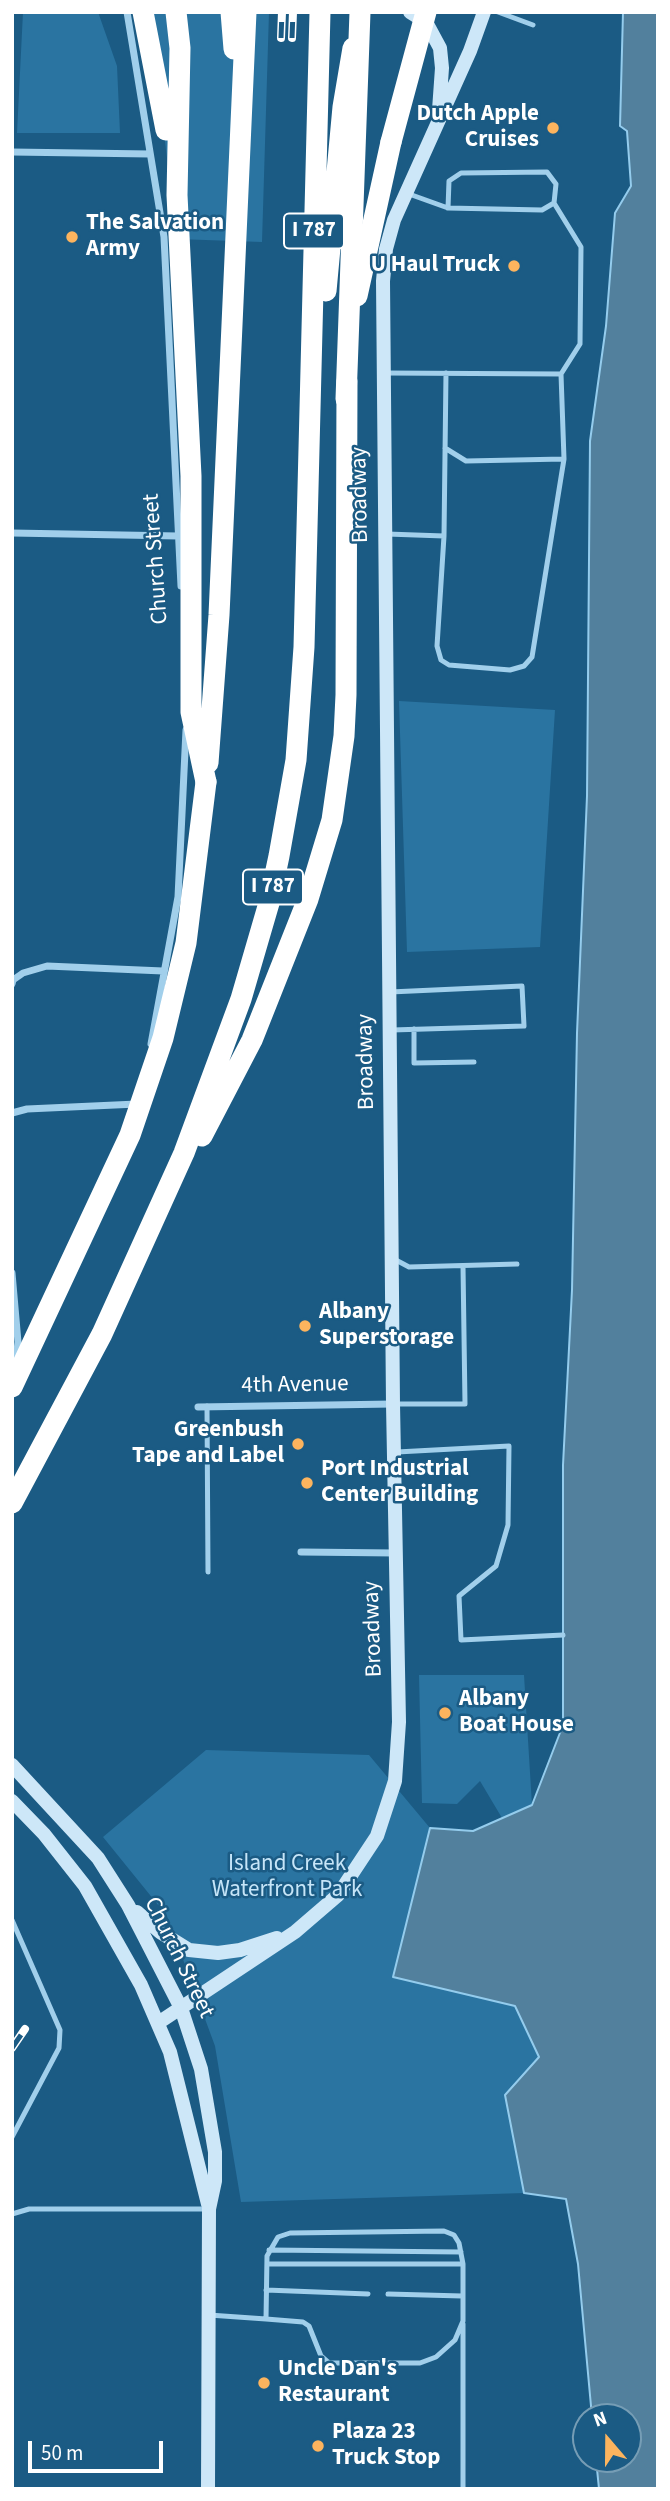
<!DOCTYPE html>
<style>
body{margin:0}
#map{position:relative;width:670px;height:2501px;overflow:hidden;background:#1b5b84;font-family:"Source Sans 3",sans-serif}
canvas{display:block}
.frame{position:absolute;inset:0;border:14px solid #fff;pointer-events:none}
.north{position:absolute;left:572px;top:2403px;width:70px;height:70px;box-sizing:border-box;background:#1b5b84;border:2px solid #769db5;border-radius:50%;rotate:340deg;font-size:19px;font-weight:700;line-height:28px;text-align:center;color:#fff}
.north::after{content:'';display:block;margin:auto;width:24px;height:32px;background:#fcb45e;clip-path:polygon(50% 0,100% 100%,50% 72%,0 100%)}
.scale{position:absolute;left:28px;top:2441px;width:135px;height:32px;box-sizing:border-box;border:4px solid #fff;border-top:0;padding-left:9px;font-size:21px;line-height:24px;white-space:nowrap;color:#fff;-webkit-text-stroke:5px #1b5b84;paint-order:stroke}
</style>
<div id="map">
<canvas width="670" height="2501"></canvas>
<div class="frame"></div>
<div class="north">N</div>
<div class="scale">50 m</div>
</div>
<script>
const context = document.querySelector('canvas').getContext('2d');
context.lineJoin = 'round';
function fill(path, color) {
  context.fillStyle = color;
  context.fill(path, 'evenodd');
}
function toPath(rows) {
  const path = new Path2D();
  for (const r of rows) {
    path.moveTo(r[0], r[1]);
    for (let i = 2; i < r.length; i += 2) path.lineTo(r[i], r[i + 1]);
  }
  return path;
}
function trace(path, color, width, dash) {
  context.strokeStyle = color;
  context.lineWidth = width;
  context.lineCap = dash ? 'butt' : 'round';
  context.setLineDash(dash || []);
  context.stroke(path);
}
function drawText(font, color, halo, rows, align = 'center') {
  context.font = font + ' "Source Sans 3",sans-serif';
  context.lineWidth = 5;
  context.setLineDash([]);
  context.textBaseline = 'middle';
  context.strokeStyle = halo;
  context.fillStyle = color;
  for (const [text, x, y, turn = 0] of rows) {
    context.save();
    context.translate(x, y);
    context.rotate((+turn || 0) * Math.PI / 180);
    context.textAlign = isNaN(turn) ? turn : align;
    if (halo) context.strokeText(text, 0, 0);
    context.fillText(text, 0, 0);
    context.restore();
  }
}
const green = toPath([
 [23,12,98,12,117,66,120,133,17,133],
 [144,12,269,12,262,242,177,239,157,77],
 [399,701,555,710,540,947,407,952],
 [419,1675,524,1675,532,1805,502,1818,480,1781,457,1804,422,1803],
 [206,1750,369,1755,430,1828,393,1977,515,2006,539,2057,505,2095,524,2193,241,2202,215,2046,167,1916,103,1837]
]);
const water = toPath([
 [623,12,658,12,658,2489,599,2489,596,2459,628,2459,628,2417,592,2417,578,2264,566,2199,524,2193,505,2095,539,2057,515,2006,393,1977,430,1828,473,1831,532,1805,563,1725,563,1465,572,1290,577,1033,587,796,590,441,606,326,615,213,631,186,627,131,620,126,623,12]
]);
const lane = toPath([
 [498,12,533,25],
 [409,194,448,208,542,210,554,203,556,184,547,172,461,173,449,181,448,208],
 [385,373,561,374],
 [445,448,466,461,564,459],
 [387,534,444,536,437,646,441,660,449,665,510,670,524,666,532,657,564,459,561,374,580,344,581,247,554,203],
 [444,536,446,373],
 [390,992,522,986,524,1026,392,1030],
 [414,1029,414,1063,474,1062],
 [394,1259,409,1267,517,1264],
 [393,1404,465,1404,463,1266],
 [207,1406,208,1572],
 [397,1452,509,1446,508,1525,496,1566,459,1596,461,1640,563,1635],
 [12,1920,60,2030,59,2048,12,2137],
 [12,2214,29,2209,209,2209],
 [269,2250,461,2252],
 [267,2264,463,2264],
 [266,2290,368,2294],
 [388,2294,462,2296],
 [209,2315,266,2319,303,2322,309,2326,321,2356,329,2363,420,2363,436,2357,455,2340,463,2321,463,2264,459,2243,454,2235,444,2231,290,2233,278,2237,267,2256,266,2319],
 [463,2324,463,2489]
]);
const street = toPath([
 [127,12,164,237,181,586],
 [12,152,150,154],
 [12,533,178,536],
 [12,984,13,980,23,973,47,966,163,971],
 [151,1044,178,897,186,730],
 [12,1113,27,1109,137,1104],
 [12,1273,18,1342,16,1360],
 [198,1407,393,1404],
 [301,1552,395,1553]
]);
const secondary = toPath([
 [410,12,426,22,440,48,442,68,439,110],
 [12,1765,98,1858,128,1905,181,2008,201,2069,215,2152,215,2181,209,2209,208,2489],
 [12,1801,44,1834,85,1886,141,1985,170,2052,208,2204],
 [137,1912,160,1932,189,1950,218,1953,240,1950,277,1938],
 [158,2023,295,1932,338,1895,377,1836,395,1781,399,1722,393,1404,383,281,386,249,394,220,470,51,484,12]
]);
const highway = toPath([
 [143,12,166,130],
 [176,12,180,48,177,195,191,476,191,712,206,782],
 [231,12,234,49],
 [326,291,343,107,353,48],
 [357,296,391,142],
 [208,763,219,615,246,12],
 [202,1136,252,1040,308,899,332,820,344,736,346,695,347,381],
 [12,1503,102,1334,184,1153,241,999,269,903,279,856,296,760,304,647,320,12]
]);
const rail = toPath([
 [281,38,282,12],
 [292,38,293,12],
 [12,2048,25,2029]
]);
const highwayBridge = toPath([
 [391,142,426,12],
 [346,399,360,12],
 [12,1387,130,1135,163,1038,186,943,206,782]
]);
const markers = [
 [553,128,7,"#fcb45e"],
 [72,237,7,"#fcb45e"],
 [514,266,7,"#fcb45e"],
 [305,1326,7,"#fcb45e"],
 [298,1444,7,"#fcb45e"],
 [307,1483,7,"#fcb45e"],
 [445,1713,7,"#fcb45e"],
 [264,2383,7,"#fcb45e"],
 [318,2446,7,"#fcb45e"]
];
const shields = [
 [314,231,60],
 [273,887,60]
];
const shieldNames = [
 ["I 787",314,231],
 ["I 787",273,887]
];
const poiNames = [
 ["Dutch Apple",539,115,"right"],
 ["Cruises",539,141,"right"],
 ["The Salvation",86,224],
 ["Army",86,250],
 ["U Haul Truck",500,266,"right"],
 ["Albany",319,1313],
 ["Superstorage",319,1339],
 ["Greenbush",284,1431,"right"],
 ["Tape and Label",284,1457,"right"],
 ["Port Industrial",321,1470],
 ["Center Building",321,1496],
 ["Albany",459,1700],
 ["Boat House",459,1726],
 ["Uncle Dan's",278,2370],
 ["Restaurant",278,2396],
 ["Plaza 23",332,2433],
 ["Truck Stop",332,2459]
];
const streetNames = [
 ["Broadway",361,495,-91],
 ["Church Street",157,559,-94],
 ["Broadway",367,1062,-91],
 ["4th Avenue",295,1386,-1],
 ["Broadway",374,1629,-92],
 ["Church Street",178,1958,64]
];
const parkNames = [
 ["Island Creek",287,1865],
 ["Waterfront Park",287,1891]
];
fill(green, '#2a74a1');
fill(water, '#52809d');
trace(water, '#94cced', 2);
trace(lane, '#a1cfeb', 5);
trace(street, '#a1cfeb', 7);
trace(secondary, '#cde7f8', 14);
trace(highway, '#fff', 21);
trace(rail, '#fff', 8);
trace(rail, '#1b5b84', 5, [16]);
trace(highwayBridge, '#fff', 21);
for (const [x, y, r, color] of markers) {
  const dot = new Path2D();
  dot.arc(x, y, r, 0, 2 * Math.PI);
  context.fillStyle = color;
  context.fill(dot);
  trace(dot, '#1b5b84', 2.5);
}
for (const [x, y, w] of shields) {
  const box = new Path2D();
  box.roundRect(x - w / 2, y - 17.5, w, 35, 5);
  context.fillStyle = '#1b5b84';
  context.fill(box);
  trace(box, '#fff', 2);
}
drawText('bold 21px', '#fff', null, shieldNames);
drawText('bold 23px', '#fff', '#1b5b84', poiNames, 'left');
drawText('23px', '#fff', '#1b5b84', streetNames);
drawText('23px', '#c6e5f8', '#1b5b84', parkNames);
</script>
